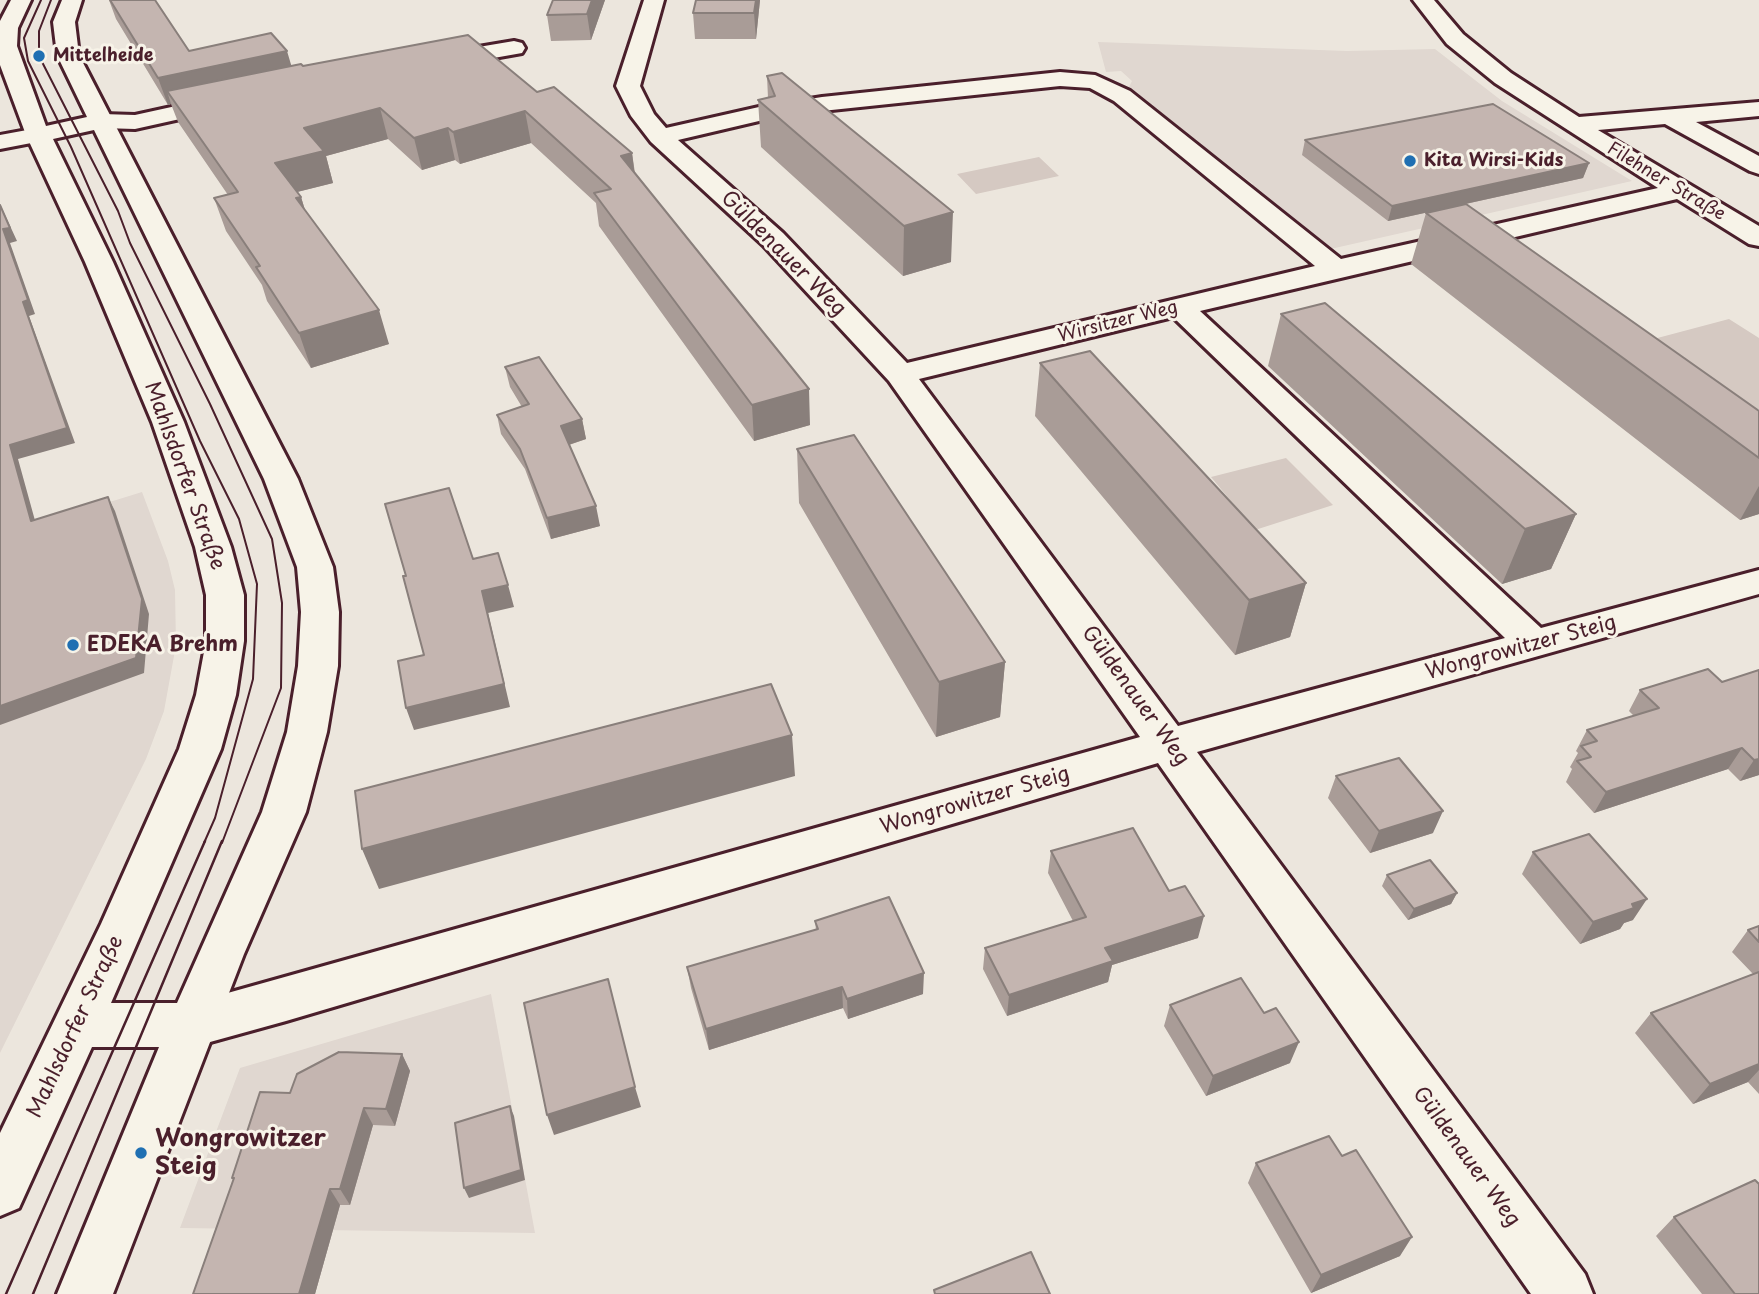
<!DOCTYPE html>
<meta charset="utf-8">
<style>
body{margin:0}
canvas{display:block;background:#ece6dd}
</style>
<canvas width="1759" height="1294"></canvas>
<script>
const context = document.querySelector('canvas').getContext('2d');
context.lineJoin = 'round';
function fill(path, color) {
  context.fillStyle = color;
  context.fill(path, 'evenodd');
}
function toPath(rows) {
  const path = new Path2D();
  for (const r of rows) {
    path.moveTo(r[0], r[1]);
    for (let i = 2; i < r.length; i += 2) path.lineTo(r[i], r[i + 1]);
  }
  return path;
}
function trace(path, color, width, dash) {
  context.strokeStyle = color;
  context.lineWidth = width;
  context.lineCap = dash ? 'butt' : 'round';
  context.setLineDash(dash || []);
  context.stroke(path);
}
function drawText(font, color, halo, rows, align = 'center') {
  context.font = font + ' "Playpen Sans",sans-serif';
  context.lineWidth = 6;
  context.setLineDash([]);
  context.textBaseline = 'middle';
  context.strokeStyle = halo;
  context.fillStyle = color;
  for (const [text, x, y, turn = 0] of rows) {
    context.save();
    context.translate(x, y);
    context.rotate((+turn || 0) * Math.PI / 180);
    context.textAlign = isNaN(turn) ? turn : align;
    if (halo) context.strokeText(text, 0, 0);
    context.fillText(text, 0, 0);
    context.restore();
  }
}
const built = toPath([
 [1098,42,1347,51,1435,49,1502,101,1632,181,1326,250,1248,191,1253,184,1128,89,1132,81,1121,71,1106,72],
 [142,492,168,561,175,590,176,645,164,711,146,759,0,1053,0,536],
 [491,994,535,1233,180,1228,240,1068]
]);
const green = toPath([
 [1039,157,1059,176,976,194,957,174],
 [1729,319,1759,338,1759,409,1713,422,1616,349],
 [1286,458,1333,505,1255,530,1211,477]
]);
const minor = toPath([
 [644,0,664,0,640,86,654,114,666,128,759,107,822,97,1060,72,1095,75,1130,91,1341,259,1658,188,1495,83,1447,44,1413,0,1434,0,1463,34,1511,73,1579,117,1759,102,1759,116,1696,122,1759,156,1759,174,1750,171,1665,124,1598,130,1759,226,1759,246,1749,244,1677,199,1200,311,1541,628,1759,570,1759,594,1197,752,1585,1274,1593,1294,1531,1294,1158,763,286,1021,192,1047,175,1040,168,1025,175,1010,192,1003,1140,737,889,381,763,245,651,142,631,116,616,86,644,0],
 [1060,86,1090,88,1114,101,1315,266,907,363,783,233,678,140,759,121,822,111,1060,86],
 [1173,317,1505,638,1178,726,919,379,1173,317],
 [514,41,522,43,525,48,522,53,437,68,429,66,426,61,429,56,437,54,514,41],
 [226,95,234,97,238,102,234,107,135,129,102,128,93,126,90,121,93,116,102,114,135,115,226,95],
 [38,128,47,130,50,135,47,140,0,149,0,135,38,128]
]);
const major = toPath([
 [11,0,31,0,18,28,17,46,46,126,87,117,57,55,53,22,62,0,82,0,75,22,79,55,298,479,333,567,339,612,338,666,327,732,306,812,244,954,113,1294,57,1294,159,1047,92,1047,19,1208,0,1216,0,1133,101,924,179,749,196,695,206,641,206,595,195,547,152,422,85,262,26,135,0,65,0,21,11,0],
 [94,130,264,479,297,567,301,612,298,666,287,732,262,812,177,1003,111,1003,221,749,236,695,244,641,244,595,231,547,184,422,113,262,53,139,94,130]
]);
const tramFar1 = toPath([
 [41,0,24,38,28,61,71,147,200,441,239,519,257,584,253,679,215,818,204,843],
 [51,0,39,31,39,56,118,211,130,243,210,404,272,539,282,603,281,688,222,843]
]);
const tram = toPath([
 [6,1294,205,841],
 [33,1294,222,841]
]);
const wall = toPath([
 [109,0,155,0,189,51,291,66,537,92,632,153,635,173,810,425,754,441,599,226,596,203,531,143,460,164,455,160,422,170,388,139,326,156,333,183,297,192,301,197,305,210,389,344,311,368,267,301,262,285,226,231,214,198,228,195,178,122,171,104,168,105,116,19],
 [553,0,605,0,591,40,551,41,547,15],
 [696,0,760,0,756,39,695,39,693,13],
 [767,76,951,262,903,276,761,147,758,100,768,98],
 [1305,140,1589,163,1583,178,1388,221,1302,155],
 [1426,213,1759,411,1759,514,1740,520,1411,264],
 [1281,314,1576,514,1551,569,1502,584,1268,366],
 [1040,363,1306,583,1290,637,1235,655,1035,416],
 [505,367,582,419,586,439,569,445,600,526,551,539,525,469,501,434,497,415,522,407,510,387],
 [797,449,1005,662,1000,717,936,737,799,503],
 [1759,670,1759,775,1740,781,1728,769,1594,813,1566,782,1572,769,1570,767,1578,753,1576,751,1587,730,1634,716,1629,711,1640,690,1722,682],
 [1336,776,1433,833,1370,853,1328,798],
 [1051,851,1169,891,1198,938,1112,965,1108,982,1007,1016,983,969,985,948,1073,921,1048,873],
 [1533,852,1633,920,1624,923,1620,929,1580,944,1522,874],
 [1387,875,1457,893,1451,904,1408,920,1382,886],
 [815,921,923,994,848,1019,843,1008,709,1050,691,988,687,967,816,930],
 [1759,926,1759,1094,1748,1082,1693,1104,1635,1033,1651,1013,1753,974,1732,952,1748,930],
 [1170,1005,1290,1063,1206,1096,1164,1026],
 [402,1054,410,1071,395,1126,373,1125,350,1205,340,1205,315,1294,193,1294,233,1180,232,1178,290,1093],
 [1256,1163,1400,1256,1311,1293,1248,1183],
 [1674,1217,1759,1294,1702,1294,1656,1236]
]);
const shadedWall = toPath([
 [592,0,605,0,591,40,587,14],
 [756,0,760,0,756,39,754,13],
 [287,51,295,78,167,91,171,104,168,105,158,78],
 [380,108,388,139,326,156,333,183,285,195,275,163,304,128],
 [525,111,531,143,460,164,453,132],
 [448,128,455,160,422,170,414,138],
 [632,153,636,185,621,156],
 [1589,163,1583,178,1388,221,1392,206],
 [301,197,311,230,296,198],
 [0,204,17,241,10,243,35,314,29,316,75,443,18,459,39,535,31,521,10,445,23,302,3,229],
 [953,212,951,262,903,276,904,226],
 [379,310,389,344,311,368,299,333],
 [809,389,810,425,754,441,752,405],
 [582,419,586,439,565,446,561,426],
 [1759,486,1759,514,1740,520],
 [108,497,115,511,149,614,144,673,0,725,0,706],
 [596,506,600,526,551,539,547,518],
 [1576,514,1551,569,1502,584,1525,529],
 [1306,583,1290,637,1235,655,1249,600],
 [508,585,514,607,488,613,510,707,414,730,406,708,482,591],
 [1005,662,1000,717,936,737,939,682],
 [792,735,795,776,379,889,362,849],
 [1742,748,1728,769,1594,813,1606,792],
 [1759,759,1759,775,1740,781,1754,760],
 [1443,811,1433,833,1370,853,1379,831],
 [1457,893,1451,904,1408,920,1414,909],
 [1647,899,1633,920,1624,923,1620,929,1580,944,1593,922,1632,904],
 [1204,916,1198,938,1112,965,1108,982,1007,1016,1009,995,1105,948],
 [924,973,923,994,848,1019,847,999],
 [842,987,843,1008,709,1050,706,1029],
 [1299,1042,1290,1063,1206,1096,1213,1076],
 [402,1054,410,1071,395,1126,386,1109],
 [1759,1064,1759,1070,1748,1082,1693,1104,1710,1084],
 [635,1087,641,1107,554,1135,547,1115],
 [510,1106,514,1116,525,1180,469,1198,464,1188],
 [364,1108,373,1125,350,1205,340,1189],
 [330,1189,340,1205,315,1294,299,1294],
 [1412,1237,1400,1256,1311,1293,1321,1275]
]);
const building = toPath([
 [110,0,155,0,189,51,271,33,287,51,158,78,110,0],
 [553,0,592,0,587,14,547,15,553,0],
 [696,0,756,0,754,13,693,13,696,0],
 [468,35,537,92,554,87,632,153,621,156,809,389,752,405,594,193,611,189,525,111,453,132,448,128,414,138,380,108,304,128,324,151,275,163,301,197,296,198,379,310,299,333,256,267,260,266,214,198,238,192,167,91,301,64,303,66,468,35],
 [782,73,953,212,904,226,758,100,775,96,767,76,782,73],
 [1493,104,1589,163,1392,206,1305,140,1493,104],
 [1466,204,1759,411,1759,458,1426,213,1466,204],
 [0,205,10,228,3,229,28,300,23,302,67,428,10,445,31,521,108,497,142,599,136,658,0,706,0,205],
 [1325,303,1576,514,1525,529,1281,314,1325,303],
 [1090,351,1306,583,1249,600,1040,363,1090,351],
 [539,357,582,419,561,426,596,506,547,518,520,449,497,415,529,404,505,367,539,357],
 [854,435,1005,662,939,682,797,449,854,435],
 [449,488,473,559,498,553,508,585,482,591,504,684,406,708,398,661,424,655,403,576,406,576,385,504,449,488],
 [1708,669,1722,682,1759,670,1759,759,1754,760,1742,748,1606,792,1577,761,1591,757,1581,746,1597,741,1587,730,1659,708,1640,690,1708,669],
 [771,684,792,735,362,849,355,791,771,684],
 [1399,758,1443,811,1379,831,1336,776,1399,758],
 [1133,828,1169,891,1185,886,1204,916,1105,948,1113,961,1009,995,985,948,1086,917,1051,851,1133,828],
 [1589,834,1647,899,1632,904,1634,908,1593,922,1533,852,1589,834],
 [1430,860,1457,893,1414,909,1387,875,1430,860],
 [889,897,924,973,847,999,842,987,706,1029,687,967,818,929,815,921,889,897],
 [1759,926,1759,942,1748,930,1759,926],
 [1759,972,1759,1064,1710,1084,1651,1013,1759,972],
 [1241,978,1264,1013,1276,1008,1299,1042,1213,1076,1170,1005,1241,978],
 [608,979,635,1087,547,1115,524,1003,608,979],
 [339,1052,402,1054,386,1109,364,1108,340,1189,330,1189,299,1294,193,1294,234,1178,232,1178,260,1092,290,1093,297,1074,339,1052],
 [510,1106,521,1170,464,1188,455,1123,510,1106],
 [1329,1136,1342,1156,1356,1150,1412,1237,1321,1275,1256,1163,1329,1136],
 [1755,1180,1759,1184,1759,1294,1735,1294,1674,1217,1755,1180],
 [1031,1252,1050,1294,935,1294,934,1290,1031,1252]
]);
const markers = [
 [39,56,7,"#1f6fb2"],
 [1410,161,7,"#1f6fb2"],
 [73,645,7,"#1f6fb2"],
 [141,1153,7,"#1f6fb2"]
];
const farPoinames = [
 ["Mittelheide",53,56],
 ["Kita Wirsi-Kids",1424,161]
];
const farStreetnames = [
 ["Filehner Straße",1666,182,31],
 ["Wirsitzer Weg",1118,322,-14]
];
const streetNames = [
 ["Güldenauer Weg",783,254,45],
 ["Mahlsdorfer Straße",184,476,70],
 ["Wongrowitzer Steig",1521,648,-15],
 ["Güldenauer Weg",1135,696,54],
 ["Wongrowitzer Steig",975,801,-16],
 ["Mahlsdorfer Straße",76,1027,-65],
 ["Güldenauer Weg",1466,1157,54]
];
const poiNames = [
 ["EDEKA Brehm",87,645]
];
const nearPoinames = [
 ["Wongrowitzer",155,1139],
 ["Steig",155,1167]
];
fill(built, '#e0d7d0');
fill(green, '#d5c9c2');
trace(minor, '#4a1f2b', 6);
trace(major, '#4a1f2b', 6);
fill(minor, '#f7f3e8');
fill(major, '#f7f3e8');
trace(tramFar1, '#4a1f2b', 2);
trace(tram, '#4a1f2b', 2.5);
fill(wall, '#a99c97');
fill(shadedWall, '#897f7b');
fill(building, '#c4b5b0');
trace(building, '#897f7b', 2);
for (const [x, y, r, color] of markers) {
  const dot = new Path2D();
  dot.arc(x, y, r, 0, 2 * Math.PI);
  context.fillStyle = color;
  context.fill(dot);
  trace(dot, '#f7f3e8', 2.5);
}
drawText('bold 18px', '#4a1f2b', '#f7f3e8', farPoinames, 'left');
drawText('18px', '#4a1f2b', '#f7f3e8', farStreetnames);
drawText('21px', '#4a1f2b', '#f7f3e8', streetNames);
drawText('bold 21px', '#4a1f2b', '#f7f3e8', poiNames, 'left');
drawText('bold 24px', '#4a1f2b', '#f7f3e8', nearPoinames, 'left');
</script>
